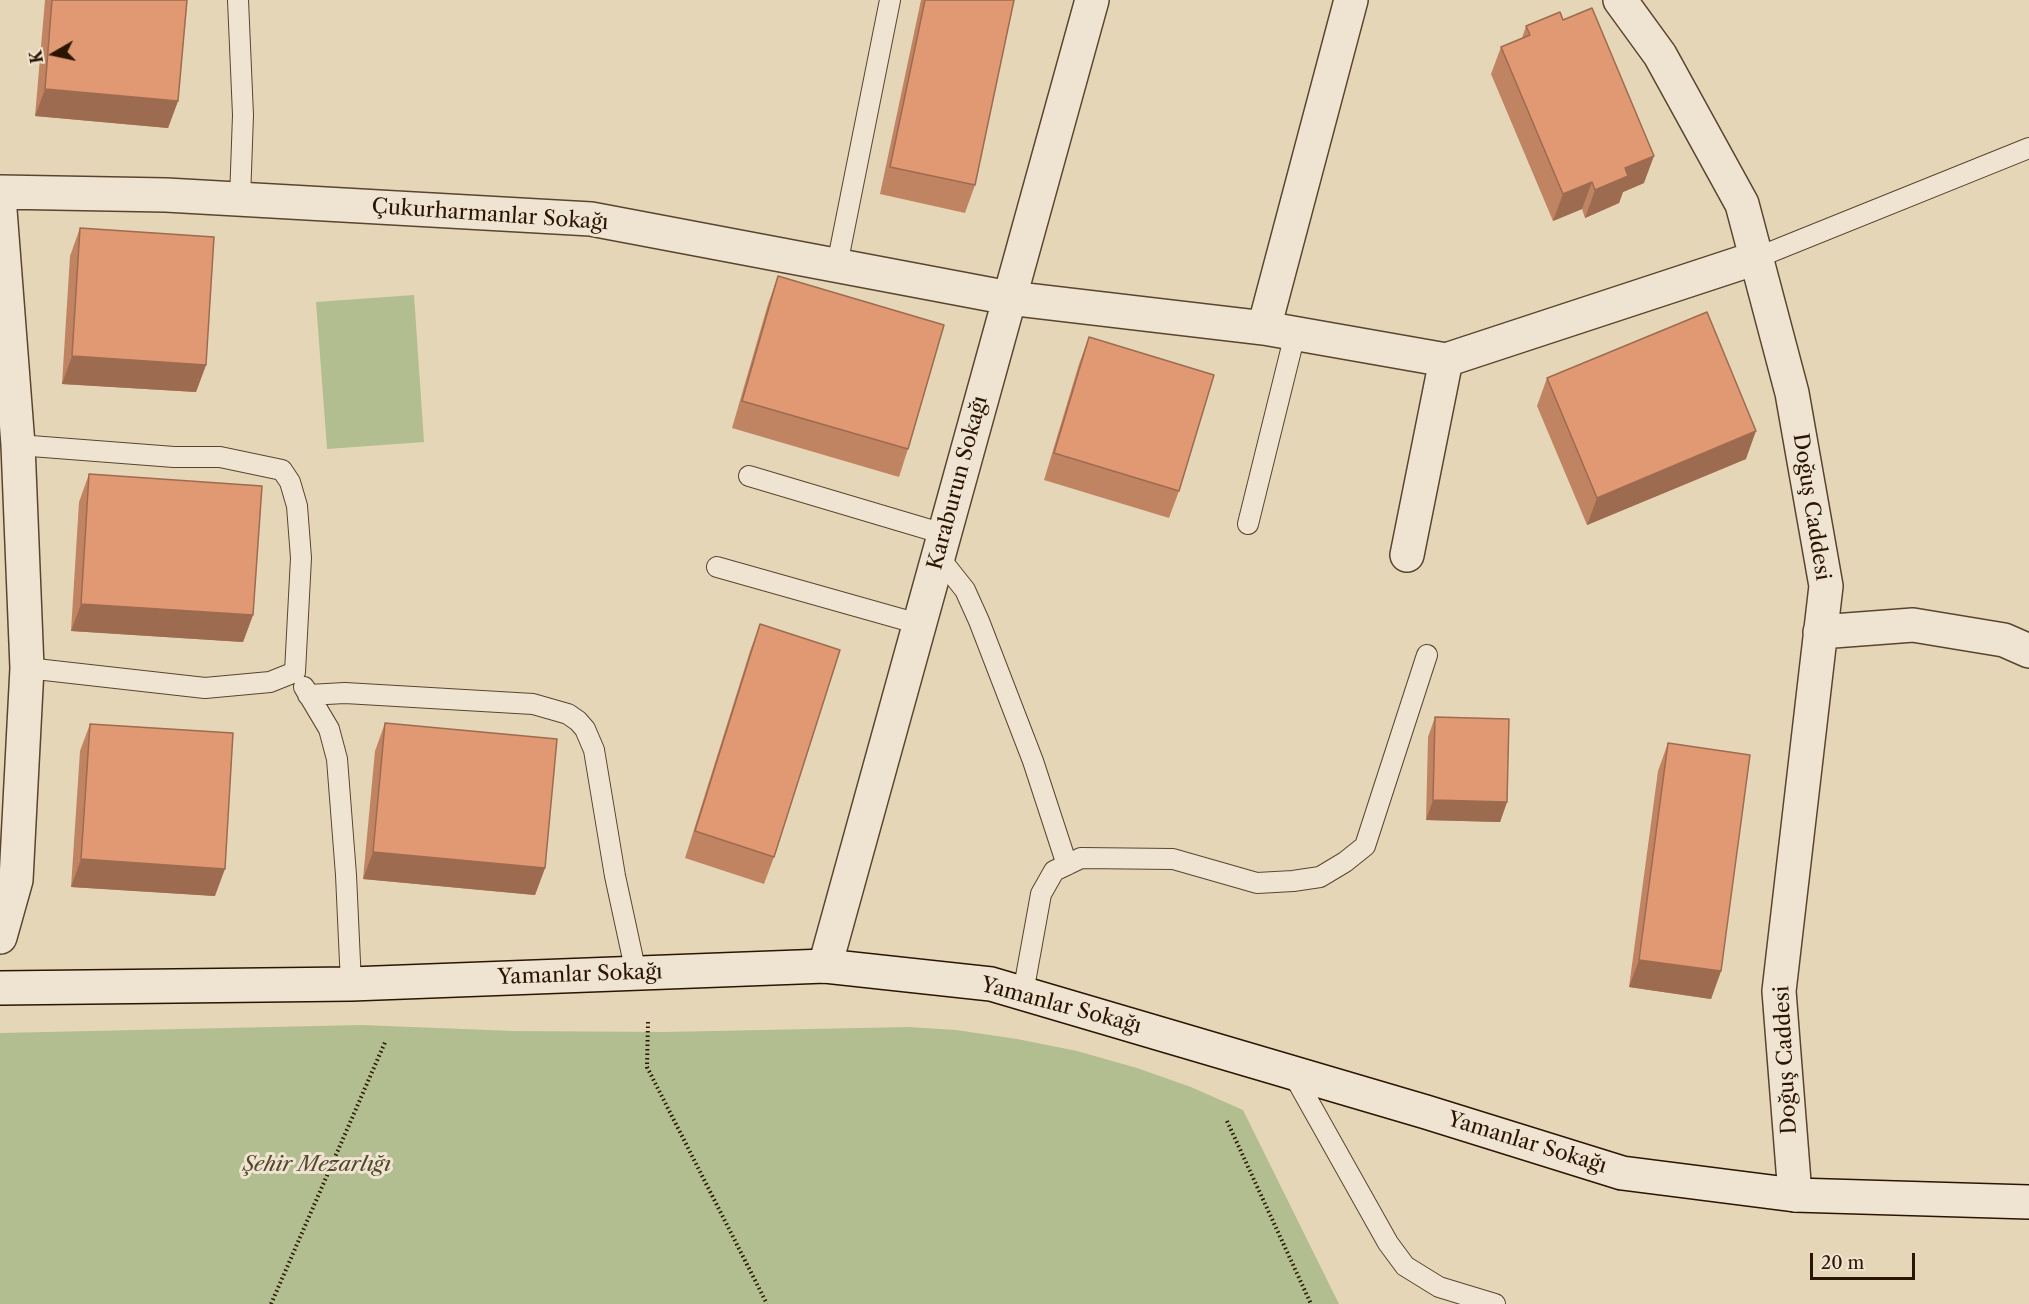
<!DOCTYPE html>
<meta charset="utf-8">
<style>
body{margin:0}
#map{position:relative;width:2029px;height:1304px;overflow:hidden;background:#e6d6b8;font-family:"Libre Caslon Text",serif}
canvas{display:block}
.north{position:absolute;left:24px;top:24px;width:60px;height:60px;-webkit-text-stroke:4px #efe4d1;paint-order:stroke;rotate:261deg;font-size:16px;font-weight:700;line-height:24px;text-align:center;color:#2a1500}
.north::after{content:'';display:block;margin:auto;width:21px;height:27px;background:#2a1500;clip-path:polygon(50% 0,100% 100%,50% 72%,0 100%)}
.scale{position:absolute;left:1810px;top:1253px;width:105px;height:27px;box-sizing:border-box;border:3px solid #2a1500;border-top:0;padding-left:8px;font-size:18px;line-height:21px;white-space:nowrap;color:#2a1500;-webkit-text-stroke:4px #efe4d1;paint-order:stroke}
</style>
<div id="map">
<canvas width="2029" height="1304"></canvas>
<div class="north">K</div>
<div class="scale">20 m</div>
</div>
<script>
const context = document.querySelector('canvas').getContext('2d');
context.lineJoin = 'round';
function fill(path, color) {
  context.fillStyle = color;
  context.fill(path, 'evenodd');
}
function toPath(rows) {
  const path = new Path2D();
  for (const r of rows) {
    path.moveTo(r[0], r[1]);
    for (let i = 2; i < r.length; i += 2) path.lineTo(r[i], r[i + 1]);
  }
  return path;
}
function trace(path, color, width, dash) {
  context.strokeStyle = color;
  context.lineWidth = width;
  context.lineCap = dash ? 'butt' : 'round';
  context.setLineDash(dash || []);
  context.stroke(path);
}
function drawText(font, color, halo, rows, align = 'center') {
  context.font = font + ' "Libre Caslon Text",serif';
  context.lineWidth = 6;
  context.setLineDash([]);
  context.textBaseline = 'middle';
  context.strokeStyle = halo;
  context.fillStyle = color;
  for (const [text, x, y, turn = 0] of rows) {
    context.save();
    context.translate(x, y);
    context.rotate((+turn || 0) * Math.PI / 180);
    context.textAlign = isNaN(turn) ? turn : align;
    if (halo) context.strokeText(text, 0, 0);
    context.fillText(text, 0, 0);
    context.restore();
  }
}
const green = toPath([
 [414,295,424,442,327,449,316,302],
 [362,1025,513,1031,664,1032,909,1027,956,1030,1017,1039,1077,1051,1137,1068,1191,1087,1243,1110,1339,1304,0,1304,0,1033]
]);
const path = toPath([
 [648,1022,647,1067,767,1304],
 [1227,1121,1311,1304],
 [271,1304,386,1040]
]);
const lane = toPath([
 [238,0,243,115,240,199],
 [1756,258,2029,148],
 [837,265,890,0],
 [18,445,174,457,220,457,282,470,290,482,297,506,301,558,295,672,270,682,205,688,27,668],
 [749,476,944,534],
 [1248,524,1295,334],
 [938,556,965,590,979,621,1033,761,1067,865],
 [717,567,919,624],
 [304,687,329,729,337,759,346,875,351,984],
 [308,695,345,693,533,704,568,714,578,721,585,729,594,750,615,876,636,973],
 [1023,993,1041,894,1054,871,1081,858,1173,859,1257,883,1293,881,1320,877,1345,862,1365,846,1427,655],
 [1292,1072,1388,1243,1405,1266,1439,1287,1495,1304]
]);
const street = toPath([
 [1620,0,1660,55,1742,204,1792,393,1826,586,1779,991,1795,1195],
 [0,192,166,195,591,219,1009,298,1264,328,1446,360,1756,258],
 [0,210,18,445,27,668,16,880,0,937],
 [1264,328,1351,0],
 [1407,555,1446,360],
 [1820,632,1913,625,2004,640,2029,651],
 [825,966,1092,0]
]);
const secondary = toPath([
 [0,988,351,984,825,966,991,984,1426,1112,1622,1173,1795,1195,2029,1202]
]);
const wall = toPath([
 [45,0,187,0,178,101,168,128,35,116],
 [921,0,1014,0,975,185,965,213,880,194],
 [1526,26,1644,183,1623,192,1619,203,1585,218,1582,209,1553,221,1491,74,1501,47,1522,38],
 [80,228,206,365,196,392,62,384,70,256],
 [778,276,908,449,899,477,732,428,768,304],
 [1089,337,1179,491,1169,518,1044,480,1079,364],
 [1547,378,1746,459,1587,525,1537,406],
 [89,474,253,615,243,642,71,631,79,502],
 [760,624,774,857,764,884,685,858,750,651],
 [1435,717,1507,802,1500,822,1426,820,1428,737],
 [385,723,545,868,535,895,363,879,375,751],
 [90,724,215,896,71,887,80,751],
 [1668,743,1721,971,1711,999,1629,987,1658,771]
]);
const shadedWall = toPath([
 [45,89,178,101,168,128,35,116],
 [1654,156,1644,183,1623,192,1619,203,1585,218,1595,190,1625,168],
 [1592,182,1582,209,1553,221,1563,194],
 [72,356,206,365,196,392,62,384],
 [1756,431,1746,459,1587,525,1597,498],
 [81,604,253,615,243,642,71,631],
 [1433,800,1507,802,1500,822,1426,820],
 [373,852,545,868,535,895,363,879],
 [81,859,225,869,215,896,71,887],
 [1639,960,1721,971,1711,999,1629,987]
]);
const building = toPath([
 [52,0,187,0,178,101,45,89,52,0],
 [925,0,1014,0,975,185,890,167,925,0],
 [1592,8,1654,156,1625,168,1628,176,1595,190,1592,182,1563,194,1501,47,1530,35,1526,26,1560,12,1563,20,1592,8],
 [80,228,214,237,206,365,72,356,80,228],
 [778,276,944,325,908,449,742,401,778,276],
 [1707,312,1756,431,1597,498,1547,378,1707,312],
 [1089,337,1214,375,1179,491,1054,453,1089,337],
 [89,474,262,486,253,615,81,604,89,474],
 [760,624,840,650,774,857,695,831,760,624],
 [1435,717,1509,719,1507,802,1433,800,1435,717],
 [385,723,557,739,545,868,373,852,385,723],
 [90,724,233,733,225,869,81,859,90,724],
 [1668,743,1750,755,1721,971,1639,960,1668,743]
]);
const streetNames = [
 ["Çukurharmanlar Sokağı",490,215,4],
 ["Karaburun Sokağı",958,483,-75],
 ["Doğuş Caddesi",1811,507,81],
 ["Yamanlar Sokağı",580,975,-2],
 ["Yamanlar Sokağı",1061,1006,15],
 ["Doğuş Caddesi",1786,1060,-93],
 ["Yamanlar Sokağı",1527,1143,17]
];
const parkNames = [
 ["Şehir Mezarlığı",317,1165]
];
fill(green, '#b3be90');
trace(lane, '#59452e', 22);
trace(street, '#59452e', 36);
trace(secondary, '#2a1500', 36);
trace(path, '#2a1500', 4, [1.5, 3]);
trace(lane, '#efe4d1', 20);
trace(street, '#efe4d1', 33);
trace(secondary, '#efe4d1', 33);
fill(wall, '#c18462');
fill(shadedWall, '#9d6b50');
fill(building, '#e09972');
trace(building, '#9d6b50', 1.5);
drawText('21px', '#2a1500', '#efe4d1', streetNames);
drawText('italic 21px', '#53482b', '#efe4d1', parkNames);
</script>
